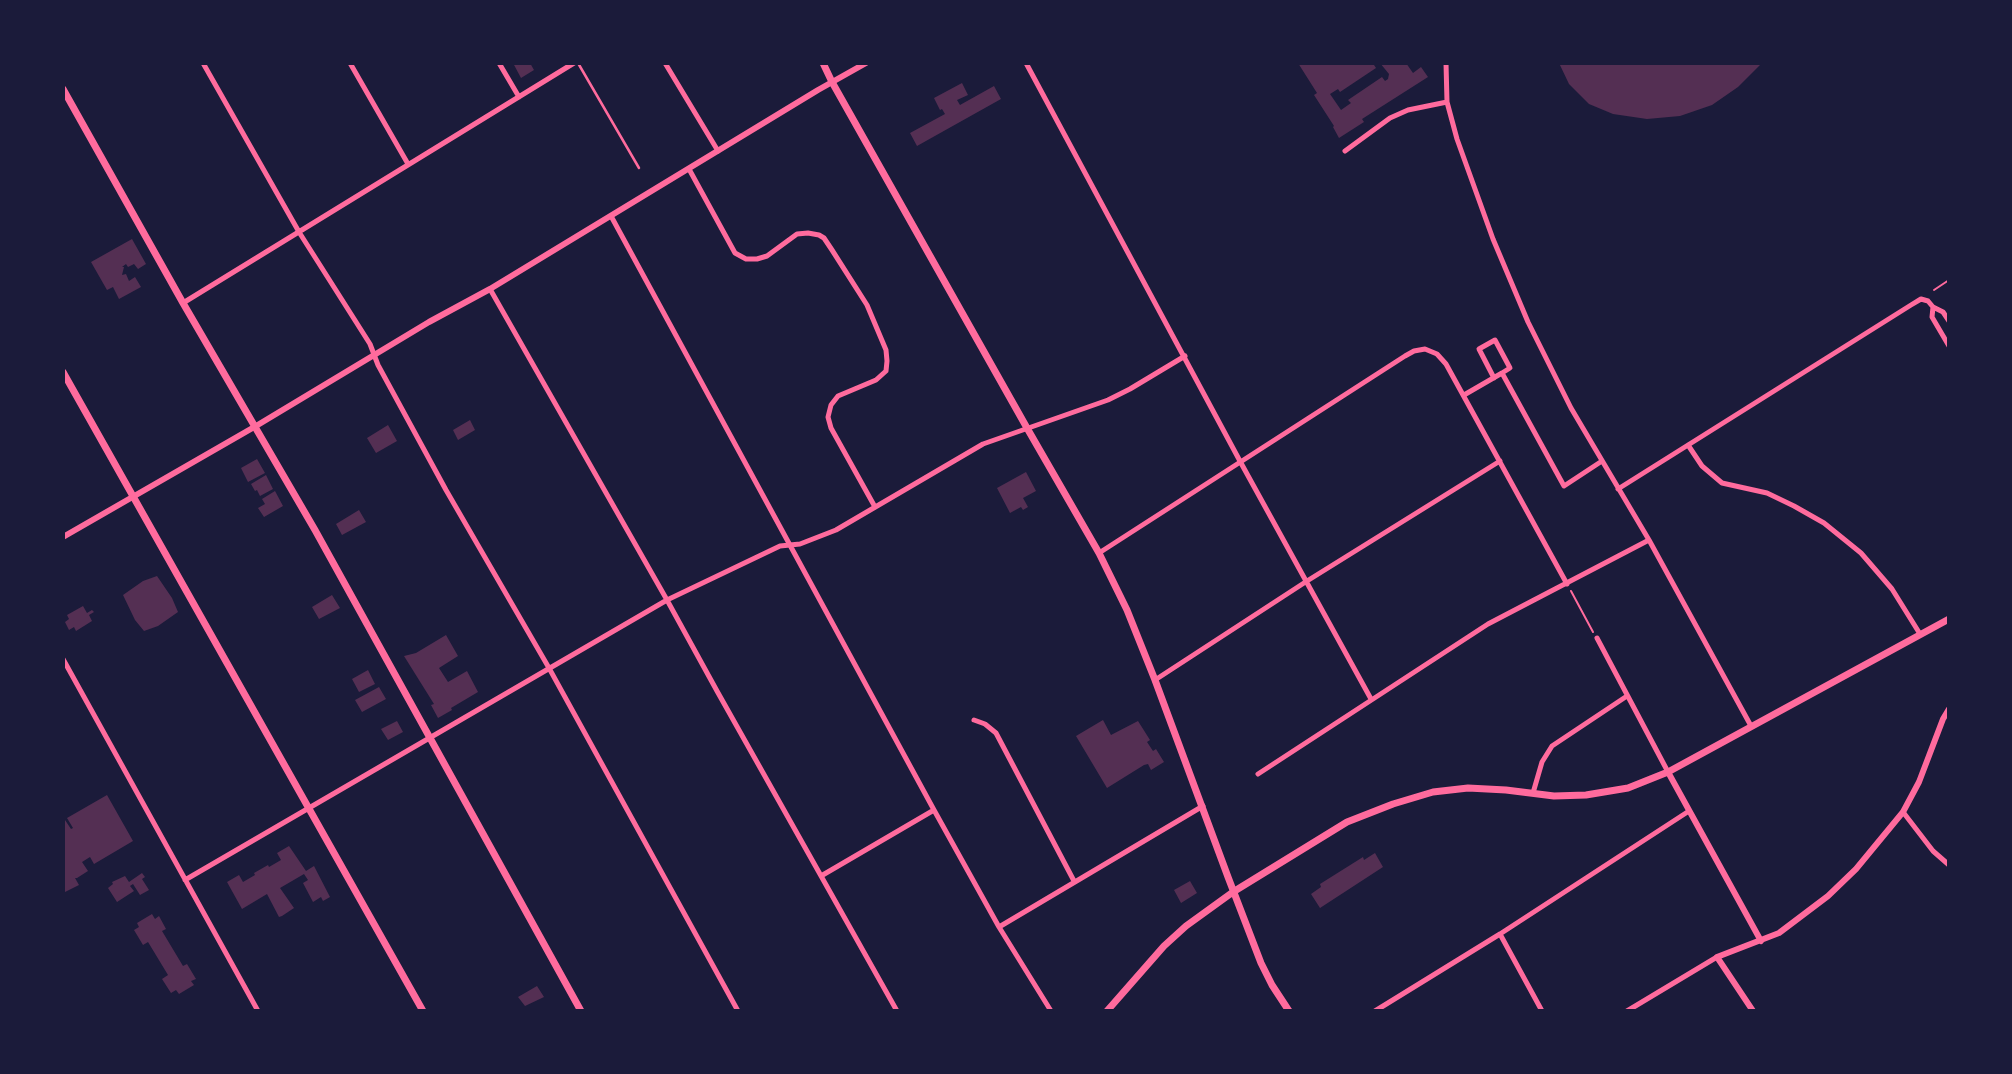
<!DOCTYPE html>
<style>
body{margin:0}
#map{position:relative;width:2012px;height:1074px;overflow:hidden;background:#1b1b3a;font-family:Mulish,sans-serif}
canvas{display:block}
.frame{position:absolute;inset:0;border:65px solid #1b1b3a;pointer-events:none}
</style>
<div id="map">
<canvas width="2012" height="1074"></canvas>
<div class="frame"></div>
</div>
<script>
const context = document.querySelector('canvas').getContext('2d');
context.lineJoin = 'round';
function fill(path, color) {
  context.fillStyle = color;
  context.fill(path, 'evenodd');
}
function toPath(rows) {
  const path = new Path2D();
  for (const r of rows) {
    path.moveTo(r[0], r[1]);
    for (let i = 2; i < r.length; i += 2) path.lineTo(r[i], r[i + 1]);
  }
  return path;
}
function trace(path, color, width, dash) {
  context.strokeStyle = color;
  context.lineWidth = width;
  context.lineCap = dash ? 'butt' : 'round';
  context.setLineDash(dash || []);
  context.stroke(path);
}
const building = toPath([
 [513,63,530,63,534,70,521,78],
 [1298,63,1377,63,1374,65,1376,68,1340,92,1338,89,1330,94,1341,110,1351,103,1348,100,1382,77,1385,81,1388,79,1389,74,1380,63,1406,63,1413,73,1421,67,1428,77,1362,119,1364,122,1339,138,1333,127,1334,126,1314,95,1317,93],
 [1559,63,1762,63,1738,87,1712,105,1680,116,1647,119,1613,114,1589,104,1569,84],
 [962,83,968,95,957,100,960,105,994,86,1001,99,917,146,910,133,945,114,942,109,940,110,934,98],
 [132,239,146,264,138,269,134,264,128,267,126,264,122,267,124,267,122,275,126,274,129,281,135,277,141,287,119,299,113,287,107,290,91,262],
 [470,420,475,430,458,440,453,430],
 [388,425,397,441,376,453,367,438],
 [257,459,265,473,248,482,241,468],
 [1026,472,1036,491,1023,498,1028,507,1023,510,1021,507,1010,513,997,488],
 [266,475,273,489,260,496,257,490,255,491,251,484],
 [275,491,283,506,264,517,258,508,265,504,262,499],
 [359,510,366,522,342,535,336,524],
 [157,576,172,598,178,612,158,626,144,631,135,620,123,595,143,581],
 [332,595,340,608,319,619,312,607],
 [83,606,87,613,92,610,94,612,89,615,92,621,76,631,74,627,69,630,65,622,69,619,67,615],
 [446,635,458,656,439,668,448,682,467,671,478,692,451,708,452,710,438,718,431,705,434,704,404,656,416,653],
 [368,670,375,684,359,692,352,679],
 [379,687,386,699,362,712,355,700],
 [1103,720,1111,735,1138,721,1150,740,1147,742,1153,751,1156,749,1164,762,1151,770,1148,764,1144,765,1107,788,1076,736],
 [397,721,403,732,388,740,381,729],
 [107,795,133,841,94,864,90,857,82,862,88,871,77,878,75,878,79,885,63,893,63,817,71,829,73,828,67,818],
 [289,846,306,871,314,866,330,897,323,901,321,897,313,902,303,883,308,880,304,874,280,888,294,908,282,916,279,917,267,894,242,909,227,882,239,875,243,882,255,875,254,873,268,865,269,867,281,860,277,853],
 [1375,853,1383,867,1320,908,1311,894,1321,887,1320,884,1363,857,1364,860],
 [142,873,145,877,142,879,149,890,140,895,133,884,130,886,134,891,117,902,108,888,113,884,112,882,125,876,129,882],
 [1190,881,1197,893,1181,903,1174,890],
 [152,914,155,919,159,916,166,929,162,931,183,966,187,964,196,979,191,981,194,985,179,994,176,990,171,993,162,979,168,975,148,942,143,945,134,930,139,927,137,923],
 [537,986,544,997,525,1006,518,997]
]);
const path = toPath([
 [1934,290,1949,280],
 [1571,591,1593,632]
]);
const service = toPath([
 [578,63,639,168]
]);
const minor = toPath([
 [203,63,299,232,370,344,378,365,446,490,549,668,738,1011],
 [350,63,408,164],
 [499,63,519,97],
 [665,63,718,151],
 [1026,63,1241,463,1371,699],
 [1446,63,1447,102,1457,139,1493,239,1528,322,1571,408,1649,540,1751,726],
 [1345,151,1390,118,1408,110,1447,102],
 [689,169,735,253,746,259,757,259,767,256,797,234,808,233,819,235,824,238,832,250,867,305,886,350,887,361,886,371,876,380,838,396,831,405,828,417,831,428,875,507],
 [611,216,934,810,999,927,1051,1011],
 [490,289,667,600,717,691,897,1011],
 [183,303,574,63],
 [1949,321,1943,312,1933,307,1932,317,1949,346],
 [1494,378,1479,349,1495,340,1510,368,1502,373],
 [1464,395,1502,373,1564,486,1602,461],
 [1688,445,1702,466,1722,483,1767,493,1794,506,1824,523,1861,553,1892,589,1920,634],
 [1618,489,1911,305,1921,299,1928,301,1933,307],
 [1099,553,1405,356,1414,351,1425,349,1437,354,1446,364,1567,584],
 [1597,638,1668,772],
 [63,659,258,1011],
 [1155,680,1307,581,1500,461],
 [974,720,985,724,996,733,1074,881],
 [1258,774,1488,624,1649,540],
 [1533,793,1542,762,1552,746,1627,696],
 [1903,812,1933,851,1949,865],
 [821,876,934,810],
 [185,880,667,600,780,546,800,544,836,530,983,444,1108,400,1130,389,1185,356],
 [999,927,1203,806],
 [1500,934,1542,1011],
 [1375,1011,1500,934,1689,811],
 [1627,1011,1717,957]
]);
const tertiary = toPath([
 [63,537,256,426,429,322,490,289,818,90,866,63],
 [1668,772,1761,941],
 [1753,1011,1717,957,1779,933,1828,896,1856,869,1903,812,1919,782,1943,719,1949,709]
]);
const secondary = toPath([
 [823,63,832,82,1027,428,1099,553,1127,610,1155,680,1228,877,1261,963,1272,985,1289,1011],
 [63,89,183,303,315,530,581,1011],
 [63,372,423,1011],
 [1107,1011,1164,946,1186,926,1233,892,1347,822,1393,804,1433,792,1468,788,1506,790,1554,796,1586,795,1628,788,1668,772,1949,619]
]);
fill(building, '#542f53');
trace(path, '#ff6b9d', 2);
trace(service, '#ff6b9d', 2.5);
trace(minor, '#ff6b9d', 5);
trace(tertiary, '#ff6b9d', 6);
trace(secondary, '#ff6b9d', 7);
</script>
